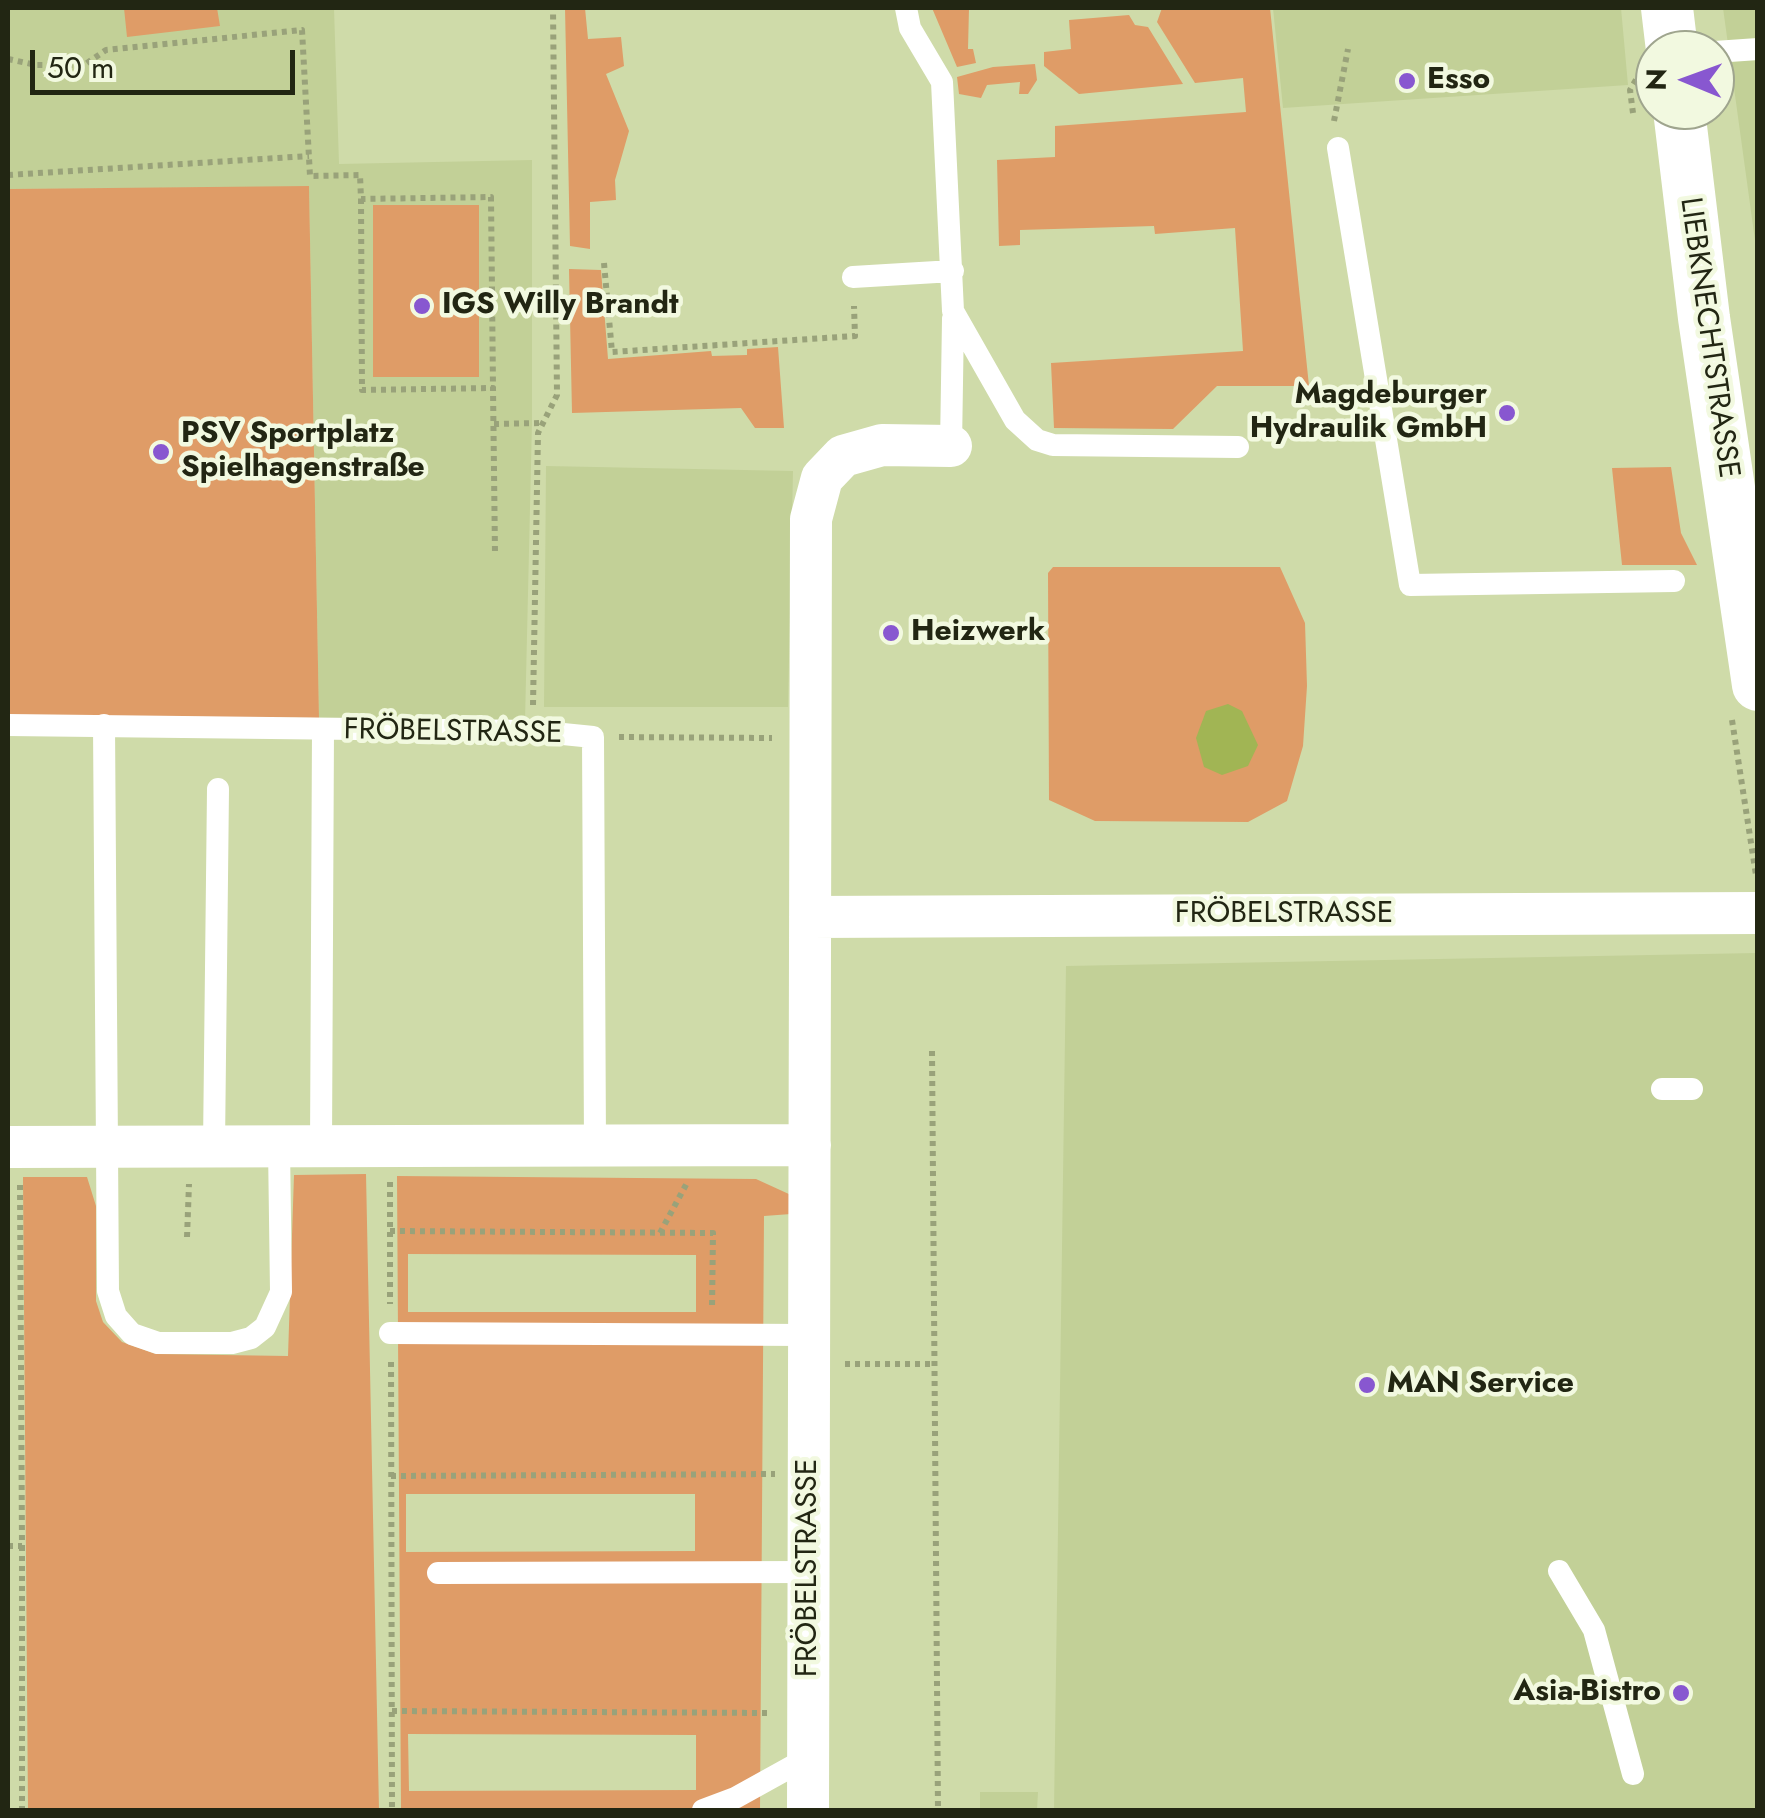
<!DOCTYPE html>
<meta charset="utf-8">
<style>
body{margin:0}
#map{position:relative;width:1765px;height:1818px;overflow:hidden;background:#cfdba9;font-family:Jost,sans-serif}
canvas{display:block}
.frame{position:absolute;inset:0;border:10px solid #222613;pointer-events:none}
.north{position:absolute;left:1635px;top:30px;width:100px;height:100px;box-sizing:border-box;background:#f2f9e0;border:2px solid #9fa58e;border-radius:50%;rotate:271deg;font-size:28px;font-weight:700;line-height:40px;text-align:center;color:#222613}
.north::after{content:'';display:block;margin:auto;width:35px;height:45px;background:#8857d0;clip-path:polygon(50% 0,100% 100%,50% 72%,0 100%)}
.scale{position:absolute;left:30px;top:50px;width:265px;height:45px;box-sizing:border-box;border:5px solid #222613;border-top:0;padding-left:12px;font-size:30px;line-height:35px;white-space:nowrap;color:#222613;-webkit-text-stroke:8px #f2f9e0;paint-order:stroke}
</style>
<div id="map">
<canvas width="1765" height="1818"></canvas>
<div class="frame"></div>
<div class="north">N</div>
<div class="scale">50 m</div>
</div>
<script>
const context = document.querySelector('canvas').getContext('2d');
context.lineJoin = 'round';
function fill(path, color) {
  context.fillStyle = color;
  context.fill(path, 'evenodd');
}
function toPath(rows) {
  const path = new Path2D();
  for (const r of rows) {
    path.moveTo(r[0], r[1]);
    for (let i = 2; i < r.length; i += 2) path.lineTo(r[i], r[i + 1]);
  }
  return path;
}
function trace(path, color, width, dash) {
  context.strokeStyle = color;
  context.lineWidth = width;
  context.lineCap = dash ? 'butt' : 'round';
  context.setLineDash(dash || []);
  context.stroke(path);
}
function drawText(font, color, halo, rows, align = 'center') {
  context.font = font + ' Jost,sans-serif';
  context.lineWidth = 9;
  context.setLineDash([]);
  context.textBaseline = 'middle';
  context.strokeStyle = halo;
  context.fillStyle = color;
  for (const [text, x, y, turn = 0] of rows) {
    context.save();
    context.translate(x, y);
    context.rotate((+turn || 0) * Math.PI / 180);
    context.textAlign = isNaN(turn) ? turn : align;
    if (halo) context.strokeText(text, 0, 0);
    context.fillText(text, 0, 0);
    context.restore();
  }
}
const built = toPath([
 [8,8,334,8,339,164,532,160,532,422,525,721,319,718,309,187,8,189],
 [1273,8,1621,8,1628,85,1283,108],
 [1723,8,1757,8,1757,255],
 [546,466,793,471,788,707,544,707],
 [1757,953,1757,1810,1054,1810,1066,966],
 [980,1792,1038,1792,1037,1810,980,1810]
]);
const green = toPath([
 [124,8,217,8,220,26,127,37],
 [565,8,585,8,588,39,621,37,624,66,606,74,629,131,615,180,616,200,590,202,590,249,570,246],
 [932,8,969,8,968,49,973,49,976,63,957,67],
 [1162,8,1270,8,1309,386,1217,386,1173,429,1054,428,1051,363,1243,351,1235,228,1155,234,1154,226,1020,230,1020,245,999,246,997,160,1055,157,1055,126,1246,112,1243,78,1195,83,1157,22],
 [1129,15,1135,25,1148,27,1183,84,1079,94,1044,66,1044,52,1071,49,1069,20],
 [1035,64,1037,80,1028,94,1019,94,1020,82,987,85,981,98,959,94,957,77,993,67],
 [309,186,319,718,8,715,8,189],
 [373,205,479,205,479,377,373,377],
 [569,269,601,270,608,359,711,351,712,356,747,355,747,349,778,347,784,428,755,428,741,408,572,413],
 [1671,467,1681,533,1697,565,1622,565,1612,468],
 [1053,567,1280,567,1305,623,1307,686,1303,746,1287,801,1248,822,1095,821,1049,800,1048,573],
 [366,1174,379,1810,28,1810,23,1177,87,1177,96,1206,96,1301,103,1322,122,1342,156,1354,288,1356,294,1175],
 [397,1176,756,1179,791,1195,791,1214,764,1216,760,1810,401,1810],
 [408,1254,696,1255,696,1312,408,1312],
 [406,1494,695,1494,695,1551,406,1552],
 [408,1734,696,1735,696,1790,409,1791]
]);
const water = toPath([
 [1228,704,1242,711,1258,745,1248,766,1222,775,1204,767,1196,738,1206,711]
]);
const path = toPath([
 [8,59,36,65,84,65,106,50,302,30,310,176,360,175,361,199,491,197,493,388],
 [1633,113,1630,90,1640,73],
 [1334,121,1348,49],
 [8,175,309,156],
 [361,199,362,390,493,388,495,553],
 [604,263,612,352,855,336,854,306],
 [494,424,541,423],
 [533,705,538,433,557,395,553,8],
 [1732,720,1756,875],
 [619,737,772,738],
 [932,1051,938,1810],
 [390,1182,390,1304],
 [390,1231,713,1233,712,1309],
 [660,1233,688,1181],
 [187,1237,189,1184],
 [391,1362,392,1810],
 [845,1364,934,1364],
 [391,1476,775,1474],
 [8,1546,22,1546,20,1183],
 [22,1546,22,1810],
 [392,1711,770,1713]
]);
const service = toPath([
 [906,8,910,28,942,82,953,311,1015,420,1037,440,1053,445,1238,447],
 [1715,52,1758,49],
 [1338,148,1410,585,1674,581],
 [853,277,953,271],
 [951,446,953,319],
 [8,725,533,731,593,737,595,1146],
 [104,725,108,1291,116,1316,132,1334,158,1343,232,1343,251,1338,265,1327,281,1292,279,1146],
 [1662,1089,1692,1089],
 [214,1146,218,789],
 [321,1146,323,729],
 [390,1333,808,1335],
 [1559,1571,1594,1630,1633,1774],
 [438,1573,809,1572],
 [703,1810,735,1798,809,1757]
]);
const minor = toPath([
 [810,917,1758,913],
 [8,1147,810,1145],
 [808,1810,811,519,822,478,843,456,882,445,951,446]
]);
const tertiary = toPath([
 [1667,8,1672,50],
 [1679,110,1704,318,1758,685]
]);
const markers = [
 [1407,81,10,"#8857d0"],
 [422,306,10,"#8857d0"],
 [1507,413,10,"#8857d0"],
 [161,452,10,"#8857d0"],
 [891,633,10,"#8857d0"],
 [1367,1385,10,"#8857d0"],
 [1681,1693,10,"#8857d0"]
];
const poiNames = [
 ["Esso",1427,81],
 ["IGS Willy Brandt",442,306],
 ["Magdeburger",1487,396,"right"],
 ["Hydraulik GmbH",1487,430,"right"],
 ["PSV Sportplatz",181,435],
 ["Spielhagenstraße",181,469],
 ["Heizwerk",911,633],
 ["MAN Service",1387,1385],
 ["Asia-Bistro",1661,1693,"right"]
];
const streetNames = [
 ["LIEBKNECHTSTRASSE",1708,338,82],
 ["FRÖBELSTRASSE",453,733,1],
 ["FRÖBELSTRASSE",1284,915],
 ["FRÖBELSTRASSE",809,1568,-90]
];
fill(built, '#c2d097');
fill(green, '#df9c67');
fill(water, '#a1b554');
trace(path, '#99a27a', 6, [5, 5]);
trace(service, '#fff', 22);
trace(minor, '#fff', 42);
trace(tertiary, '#fff', 52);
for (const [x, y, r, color] of markers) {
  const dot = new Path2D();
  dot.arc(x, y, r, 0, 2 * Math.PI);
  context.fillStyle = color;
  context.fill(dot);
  trace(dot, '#f2f9e0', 4);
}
drawText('bold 30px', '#222613', '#f2f9e0', poiNames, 'left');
drawText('30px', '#222613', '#f2f9e0', streetNames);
</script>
